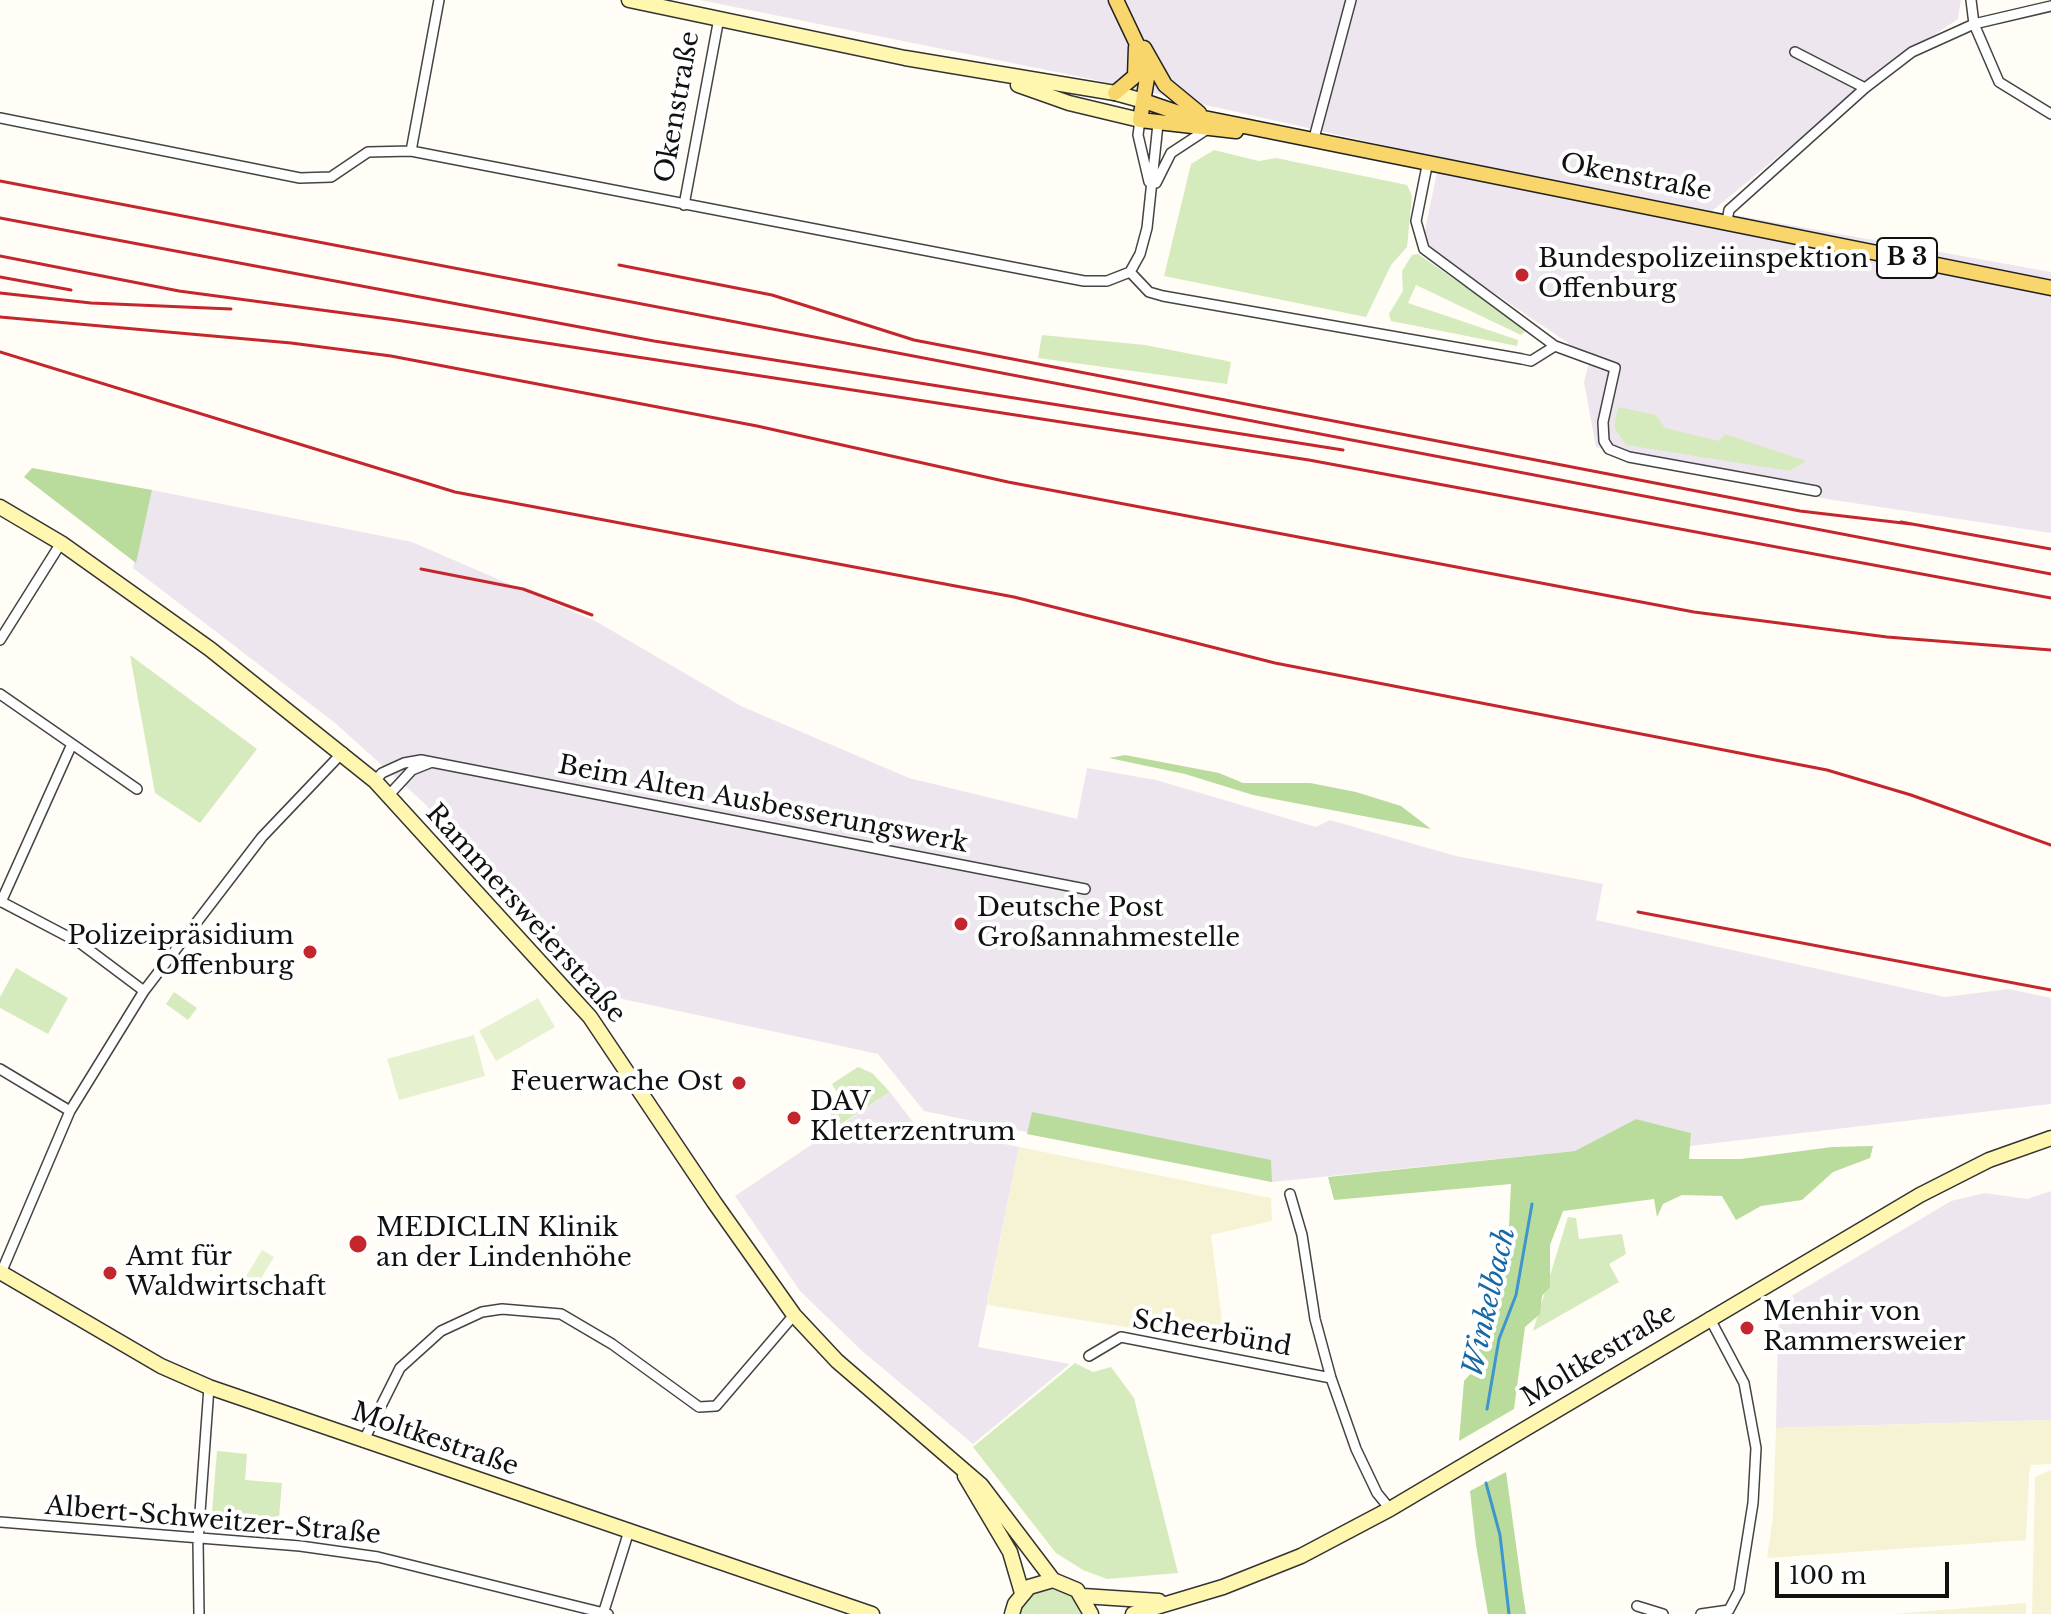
<!DOCTYPE html>
<meta charset="utf-8">
<style>
body{margin:0}
#map{position:relative;width:2051px;height:1614px;overflow:hidden;background:#fffdf5;font-family:"Libre Baskerville",serif}
canvas{display:block}
.scale{position:absolute;left:1775px;top:1562px;width:174px;height:36px;box-sizing:border-box;border:4px solid #111;border-top:0;padding-left:10px;font-size:24px;line-height:28px;white-space:nowrap;color:#111;-webkit-text-stroke:6px #fff;paint-order:stroke}
</style>
<div id="map">
<canvas width="2051" height="1614"></canvas>
<div class="scale">100 m</div>
</div>
<script>
const context = document.querySelector('canvas').getContext('2d');
context.lineJoin = 'round';
function fill(path, color) {
  context.fillStyle = color;
  context.fill(path, 'evenodd');
}
function toPath(rows) {
  const path = new Path2D();
  for (const r of rows) {
    path.moveTo(r[0], r[1]);
    for (let i = 2; i < r.length; i += 2) path.lineTo(r[i], r[i + 1]);
  }
  return path;
}
function trace(path, color, width, dash) {
  context.strokeStyle = color;
  context.lineWidth = width;
  context.lineCap = dash ? 'butt' : 'round';
  context.setLineDash(dash || []);
  context.stroke(path);
}
function drawText(font, color, halo, rows, align = 'center') {
  context.font = font + ' "Libre Baskerville",serif';
  context.lineWidth = 8;
  context.setLineDash([]);
  context.textBaseline = 'middle';
  context.strokeStyle = halo;
  context.fillStyle = color;
  for (const [text, x, y, turn = 0] of rows) {
    context.save();
    context.translate(x, y);
    context.rotate((+turn || 0) * Math.PI / 180);
    context.textAlign = isNaN(turn) ? turn : align;
    if (halo) context.strokeText(text, 0, 0);
    context.fillText(text, 0, 0);
    context.restore();
  }
}
const industrial = toPath([
 [700,0,1961,0,1958,19,1889,65,1712,211,2051,272,2051,533,1827,499,1646,463,1596,447,1584,382,1590,358,1422,244,1440,158,1091,79],
 [152,490,412,542,597,622,741,706,909,778,1077,819,1087,768,1156,780,1316,827,1330,820,1456,856,1603,884,1596,920,1945,997,2009,989,2051,998,2051,1104,1690,1146,1691,1133,1636,1119,1575,1151,1272,1182,924,1111,878,1054,590,992,424,803,335,723,133,568],
 [890,1092,916,1126,1019,1147,978,1347,1070,1364,973,1444,861,1350,800,1291,735,1196],
 [2051,1191,2051,1420,1776,1428,1778,1327,1788,1298,1951,1201,1985,1193,2027,1199]
]);
const farmland = toPath([
 [1019,1147,1271,1198,1272,1221,1211,1235,1225,1343,987,1305],
 [2051,1420,2051,1464,2031,1465,2029,1475,2026,1540,1767,1558,1773,1517,1776,1428],
 [2051,1470,2051,1614,2032,1614,2035,1477],
 [2026,1603,2026,1614,1893,1614]
]);
const green = toPath([
 [1214,150,1259,161,1276,158,1407,185,1412,196,1407,247,1391,265,1366,317,1164,276,1191,164],
 [1418,254,1527,330,1521,335,1416,285,1408,303,1518,340,1517,346,1391,321,1389,314,1403,291,1402,271,1412,255],
 [1042,335,1145,345,1222,360,1231,362,1227,384,1038,358],
 [1618,407,1656,415,1665,428,1719,441,1725,434,1806,461,1790,471,1626,445,1614,427],
 [130,655,257,749,200,823,155,793],
 [16,968,68,998,48,1034,0,1008,0,997],
 [174,992,197,1008,188,1020,166,1004],
 [858,1067,872,1073,890,1092,838,1126,823,1102,838,1094,832,1084],
 [1568,1217,1576,1218,1579,1239,1622,1234,1626,1254,1609,1264,1619,1282,1533,1331],
 [1075,1363,1093,1372,1111,1367,1134,1398,1178,1573,1107,1579,1083,1570,1056,1553,973,1447],
 [217,1451,247,1454,245,1480,282,1483,278,1529,211,1524],
 [1042,1588,1064,1591,1073,1597,1081,1614,1017,1614,1032,1592]
]);
const forest = toPath([
 [32,468,152,490,136,563,24,477],
 [1125,755,1219,773,1243,783,1310,783,1356,792,1401,806,1431,829,1253,795,1185,774,1109,758],
 [1032,1112,1271,1160,1272,1182,1027,1134],
 [1636,1119,1691,1133,1689,1159,1741,1159,1832,1147,1873,1146,1870,1158,1833,1172,1802,1200,1761,1206,1736,1220,1722,1196,1682,1195,1663,1204,1657,1217,1654,1199,1563,1211,1550,1245,1550,1287,1542,1296,1540,1314,1525,1327,1514,1409,1459,1441,1464,1381,1473,1371,1479,1312,1501,1299,1495,1274,1513,1244,1509,1226,1511,1184,1334,1200,1328,1177,1575,1151],
 [1506,1472,1522,1588,1526,1614,1488,1614,1476,1545,1470,1491]
]);
const pitch = toPath([
 [538,998,555,1027,496,1061,479,1031],
 [474,1035,485,1076,399,1100,387,1059],
 [262,1250,274,1257,257,1285,245,1278]
]);
const stream = toPath([
 [1487,1409,1499,1339,1516,1295,1532,1204],
 [1486,1483,1500,1535,1509,1614]
]);
const street = toPath([
 [1971,0,1974,24,1999,82,2051,114],
 [1795,52,1865,88],
 [0,118,300,178,331,177,368,152,411,151,1084,281,1107,281,1130,272,1140,254,1147,228,1158,124],
 [1140,120,1138,135,1149,182],
 [1314,138,1351,0],
 [411,151,439,0],
 [1428,161,1416,221,1424,249,1555,346,1615,368,1603,422,1604,441,1609,449,1629,457,1816,491],
 [1156,183,1171,153,1206,130],
 [684,205,719,18],
 [1727,221,1729,210,1865,88,1912,52,1974,24,2051,6],
 [1130,272,1149,292,1163,296,1522,359,1531,361,1555,346],
 [0,640,61,543],
 [0,694,137,789],
 [375,781,382,773,404,763,421,760,1085,889],
 [388,796,412,770,432,762],
 [0,901,80,943,144,991],
 [1,902,72,744],
 [0,1069,70,1111],
 [1290,1194,1302,1235,1315,1319,1331,1378,1356,1449,1377,1493,1390,1509],
 [1,1273,70,1111,144,991,262,837,343,752],
 [1089,1356,1121,1337,1331,1378],
 [363,1442,400,1368,441,1331,482,1312,502,1309,561,1314,612,1344,699,1407,716,1406,794,1315],
 [0,1522,300,1546,378,1557,608,1614],
 [1637,1606,1663,1614],
 [199,1614,198,1540,209,1387],
 [603,1614,629,1531],
 [1701,1614,1729,1610,1739,1591,1753,1503,1756,1448,1744,1383,1709,1317]
]);
const secondary = toPath([
 [629,0,905,58,1115,93,1144,101],
 [1018,85,1069,103,1140,120],
 [0,507,61,543,210,649,375,781,590,1017,714,1202,794,1315,837,1361,981,1485,1053,1580],
 [0,1272,161,1366,209,1387,872,1614],
 [965,1476,1010,1552,1022,1593],
 [1083,1596,1159,1601],
 [1012,1614,1015,1604,1029,1587,1053,1580,1077,1590,1091,1614],
 [1133,1614,1223,1587,1301,1556,1390,1509,1920,1195,1989,1160,2051,1138]
]);
const primary = toPath([
 [1116,0,1144,59,1147,78,1140,120,1236,131],
 [1144,48,1165,85,1199,113],
 [1115,93,1135,76,1136,47],
 [1144,101,1179,113,2051,288]
]);
const rail = toPath([
 [0,181,2051,574],
 [0,218,654,341,1343,450],
 [0,256,179,291,396,320,1309,460,2051,598],
 [619,265,772,295,914,340,1800,511,1911,524],
 [0,277,71,290],
 [0,293,91,303,231,309],
 [0,317,291,343,391,356,757,426,1008,482,1694,612,1887,637,2051,650],
 [0,352,455,492,1014,597,1275,663,1827,770,1911,795,2051,845],
 [1901,522,2051,549],
 [421,569,523,589,592,615],
 [1638,912,2051,990]
]);
const markers = [
 [1522,275,8,"#c4262e"],
 [961,924,8,"#c4262e"],
 [310,952,8,"#c4262e"],
 [739,1083,8,"#c4262e"],
 [794,1118,8,"#c4262e"],
 [358,1244,10,"#c4262e"],
 [110,1273,8,"#c4262e"],
 [1747,1328,8,"#c4262e"]
];
const shields = [
 [1907,258,60]
];
const shieldNames = [
 ["B 3",1907,258]
];
const streetNames = [
 ["Okenstraße",678,107,-80],
 ["Okenstraße",1636,178,11],
 ["Beim Alten Ausbesserungswerk",763,805,11],
 ["Rammersweierstraße",525,914,48],
 ["Scheerbünd",1212,1334,10],
 ["Moltkestraße",1599,1356,-31],
 ["Moltkestraße",435,1440,19],
 ["Albert-Schweitzer-Straße",213,1521,5]
];
const poiNames = [
 ["Bundespolizeiinspektion",1538,260],
 ["Offenburg",1538,290],
 ["Deutsche Post",977,909],
 ["Großannahmestelle",977,939],
 ["Polizeipräsidium",294,937,"right"],
 ["Offenburg",294,967,"right"],
 ["Feuerwache Ost",723,1083,"right"],
 ["DAV",810,1103],
 ["Kletterzentrum",810,1133],
 ["MEDICLIN Klinik",376,1229],
 ["an der Lindenhöhe",376,1259],
 ["Amt für",126,1258],
 ["Waldwirtschaft",126,1288],
 ["Menhir von",1763,1313],
 ["Rammersweier",1763,1343]
];
const waterNames = [
 ["Winkelbach",1490,1302,-77]
];
fill(industrial, '#eee6ef');
fill(farmland, '#f6f3d4');
fill(green, '#d5ebbd');
fill(forest, '#b9dc9c');
fill(pitch, '#e6f2cf');
trace(stream, '#3f96cf', 3);
trace(street, '#444', 12);
trace(secondary, '#333', 17);
trace(primary, '#222', 17);
trace(street, '#fff', 9);
trace(secondary, '#fff6b0', 14);
trace(primary, '#f9d66b', 14);
trace(rail, '#c4262e', 3);
for (const [x, y, r, color] of markers) {
  const dot = new Path2D();
  dot.arc(x, y, r, 0, 2 * Math.PI);
  context.fillStyle = color;
  context.fill(dot);
  trace(dot, '#fff', 3);
}
for (const [x, y, w] of shields) {
  const box = new Path2D();
  box.roundRect(x - w / 2, y - 20, w, 40, 6);
  context.fillStyle = '#fff';
  context.fill(box);
  trace(box, '#111', 2);
}
drawText('bold 24px', '#111', null, shieldNames);
drawText('26px', '#111', '#fff', streetNames);
drawText('26px', '#111', '#fff', poiNames, 'left');
drawText('italic 28px', '#1768a6', '#fff', waterNames);
</script>
